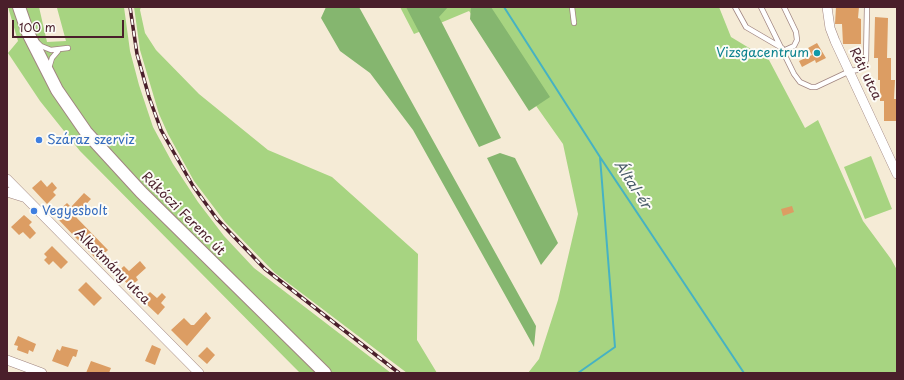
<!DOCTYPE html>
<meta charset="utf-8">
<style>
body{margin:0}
#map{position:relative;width:904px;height:380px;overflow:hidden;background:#f5ebd6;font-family:"Playpen Sans",sans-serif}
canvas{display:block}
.frame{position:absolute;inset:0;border:8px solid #4a1f2b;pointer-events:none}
.scale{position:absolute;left:12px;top:20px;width:112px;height:18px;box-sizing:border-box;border:2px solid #4a1f2b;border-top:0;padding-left:5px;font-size:12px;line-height:14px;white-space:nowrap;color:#4a1f2b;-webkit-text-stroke:3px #fdfcf7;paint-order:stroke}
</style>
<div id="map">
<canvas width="904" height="380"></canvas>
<div class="frame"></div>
<div class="scale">100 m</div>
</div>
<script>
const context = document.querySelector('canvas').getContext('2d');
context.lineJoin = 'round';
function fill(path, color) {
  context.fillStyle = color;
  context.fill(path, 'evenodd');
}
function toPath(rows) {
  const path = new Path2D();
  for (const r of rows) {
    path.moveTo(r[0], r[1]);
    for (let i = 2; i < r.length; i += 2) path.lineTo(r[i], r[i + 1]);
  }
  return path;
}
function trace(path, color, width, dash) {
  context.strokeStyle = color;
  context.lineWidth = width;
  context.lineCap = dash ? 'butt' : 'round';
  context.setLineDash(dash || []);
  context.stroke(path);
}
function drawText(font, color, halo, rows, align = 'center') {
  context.font = font + ' "Playpen Sans",sans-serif';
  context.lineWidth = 4;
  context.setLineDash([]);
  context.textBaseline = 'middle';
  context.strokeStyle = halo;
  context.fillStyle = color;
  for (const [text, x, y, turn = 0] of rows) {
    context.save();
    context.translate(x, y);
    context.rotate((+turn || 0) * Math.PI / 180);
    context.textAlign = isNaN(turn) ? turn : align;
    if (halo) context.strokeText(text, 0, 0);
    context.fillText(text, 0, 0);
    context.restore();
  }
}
const green = toPath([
 [8,7,39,7,47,42,66,41,57,8,124,7,130,51,139,85,153,127,173,164,198,202,224,236,254,268,391,373,300,373,80,151,40,101,8,53,18,41],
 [134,7,141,7,140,10,145,33,156,50,199,94,268,150,332,177,418,254,417,340,437,373,407,373,275,273,225,222,194,181,168,134,159,114,140,50],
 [400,7,719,7,731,37,769,60,805,128,818,120,863,221,891,259,897,270,897,373,528,373,539,359,558,300,578,214,563,144,469,11,414,34],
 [871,156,892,209,865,219,844,167]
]);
const forest = toPath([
 [326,7,359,7,536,326,534,347,413,130,370,73,340,51,321,18],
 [406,7,448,7,439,17,501,138,479,147],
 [471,7,491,7,550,97,529,111,470,19],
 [500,153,515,158,558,243,541,265,487,158]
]);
const stream = toPath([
 [504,7,600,157,744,373],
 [578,373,615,347,600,157]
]);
const building = toPath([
 [836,7,859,7,858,18,861,19,861,44,843,44,842,24,835,24],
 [875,17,888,18,887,58,891,58,891,80,895,80,894,99,897,99,897,121,884,121,884,101,880,101,880,80,878,80,878,58,874,58],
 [817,43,826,58,816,63,815,60,802,67,799,61,812,55,808,48],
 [41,180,47,187,52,182,57,188,53,192,56,195,47,204,32,188],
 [84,193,91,199,75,216,108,250,97,260,57,218,59,216,56,213,67,203,71,207],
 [792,206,794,212,783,216,781,209],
 [24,215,32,222,29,225,36,233,30,239,23,232,19,235,11,227],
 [52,246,68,262,61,269,53,261,49,265,44,260,47,257,44,254],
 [140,261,146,268,136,277,138,280,130,287,124,280,121,283,114,275,124,266,129,271],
 [86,282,102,298,94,306,78,290],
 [150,292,157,298,162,293,166,297,161,303,165,307,158,315,142,300],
 [206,312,211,318,187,346,171,330,184,318,191,325,194,325],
 [18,336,36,344,33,352,29,350,28,354,17,350,18,346,14,345],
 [152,345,161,349,155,365,145,361],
 [62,346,78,350,76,357,73,356,68,367,52,361,57,349,60,351],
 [207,347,215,355,207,364,198,356],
 [91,361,111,368,109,373,86,373]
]);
const service = toPath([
 [572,7,574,23],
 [735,7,746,27,782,48],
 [761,7,794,74,800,82,811,87,816,87,850,71,857,70,863,66,866,60,867,7],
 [38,43,41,46,51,50,68,48],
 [783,51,794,46,797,40,796,32,784,7],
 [49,68,52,58,58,51]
]);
const minor = toPath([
 [827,7,830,28,835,41,897,174],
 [7,179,199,373],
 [7,192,23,197],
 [7,360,42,373]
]);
const secondary = toPath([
 [19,7,28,33,57,90,86,132,141,192,325,373]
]);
const rail = toPath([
 [130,7,137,54,149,97,161,130,193,186,217,219,265,269,399,373]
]);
const markers = [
 [817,53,4,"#0f9aa8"],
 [39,140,4,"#3f7fe0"],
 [34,211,4,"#3f7fe0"]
];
const cultureNames = [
 ["Vizsgacentrum",809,53]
];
const streetNames = [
 ["Réti utca",865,74,64],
 ["Rákóczi Ferenc út",183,214,45],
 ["Alkotmány utca",112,267,45]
];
const shopNames = [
 ["Száraz szerviz",47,140],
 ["Vegyesbolt",42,211]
];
const waterNames = [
 ["Által-ér",632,185,57]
];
fill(green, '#a7d481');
fill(forest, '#85b66f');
trace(stream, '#46b2c3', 2);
fill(building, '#dc9d63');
trace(service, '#a08580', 6);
trace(minor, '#a08580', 10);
trace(secondary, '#a08580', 14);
trace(service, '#fff', 4.5);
trace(minor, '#fff', 9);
trace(secondary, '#fff', 12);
trace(rail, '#4a1f2b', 3.5);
trace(rail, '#fdfcf7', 2, [6]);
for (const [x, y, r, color] of markers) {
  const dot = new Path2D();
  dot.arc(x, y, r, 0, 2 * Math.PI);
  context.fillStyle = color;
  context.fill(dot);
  trace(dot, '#fdfcf7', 1.5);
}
drawText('13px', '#0d838f', '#fdfcf7', cultureNames, 'right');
drawText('13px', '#4a1f2b', '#fdfcf7', streetNames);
drawText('13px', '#366cbe', '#fdfcf7', shopNames, 'left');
drawText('italic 14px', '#485a68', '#fdfcf7', waterNames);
</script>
